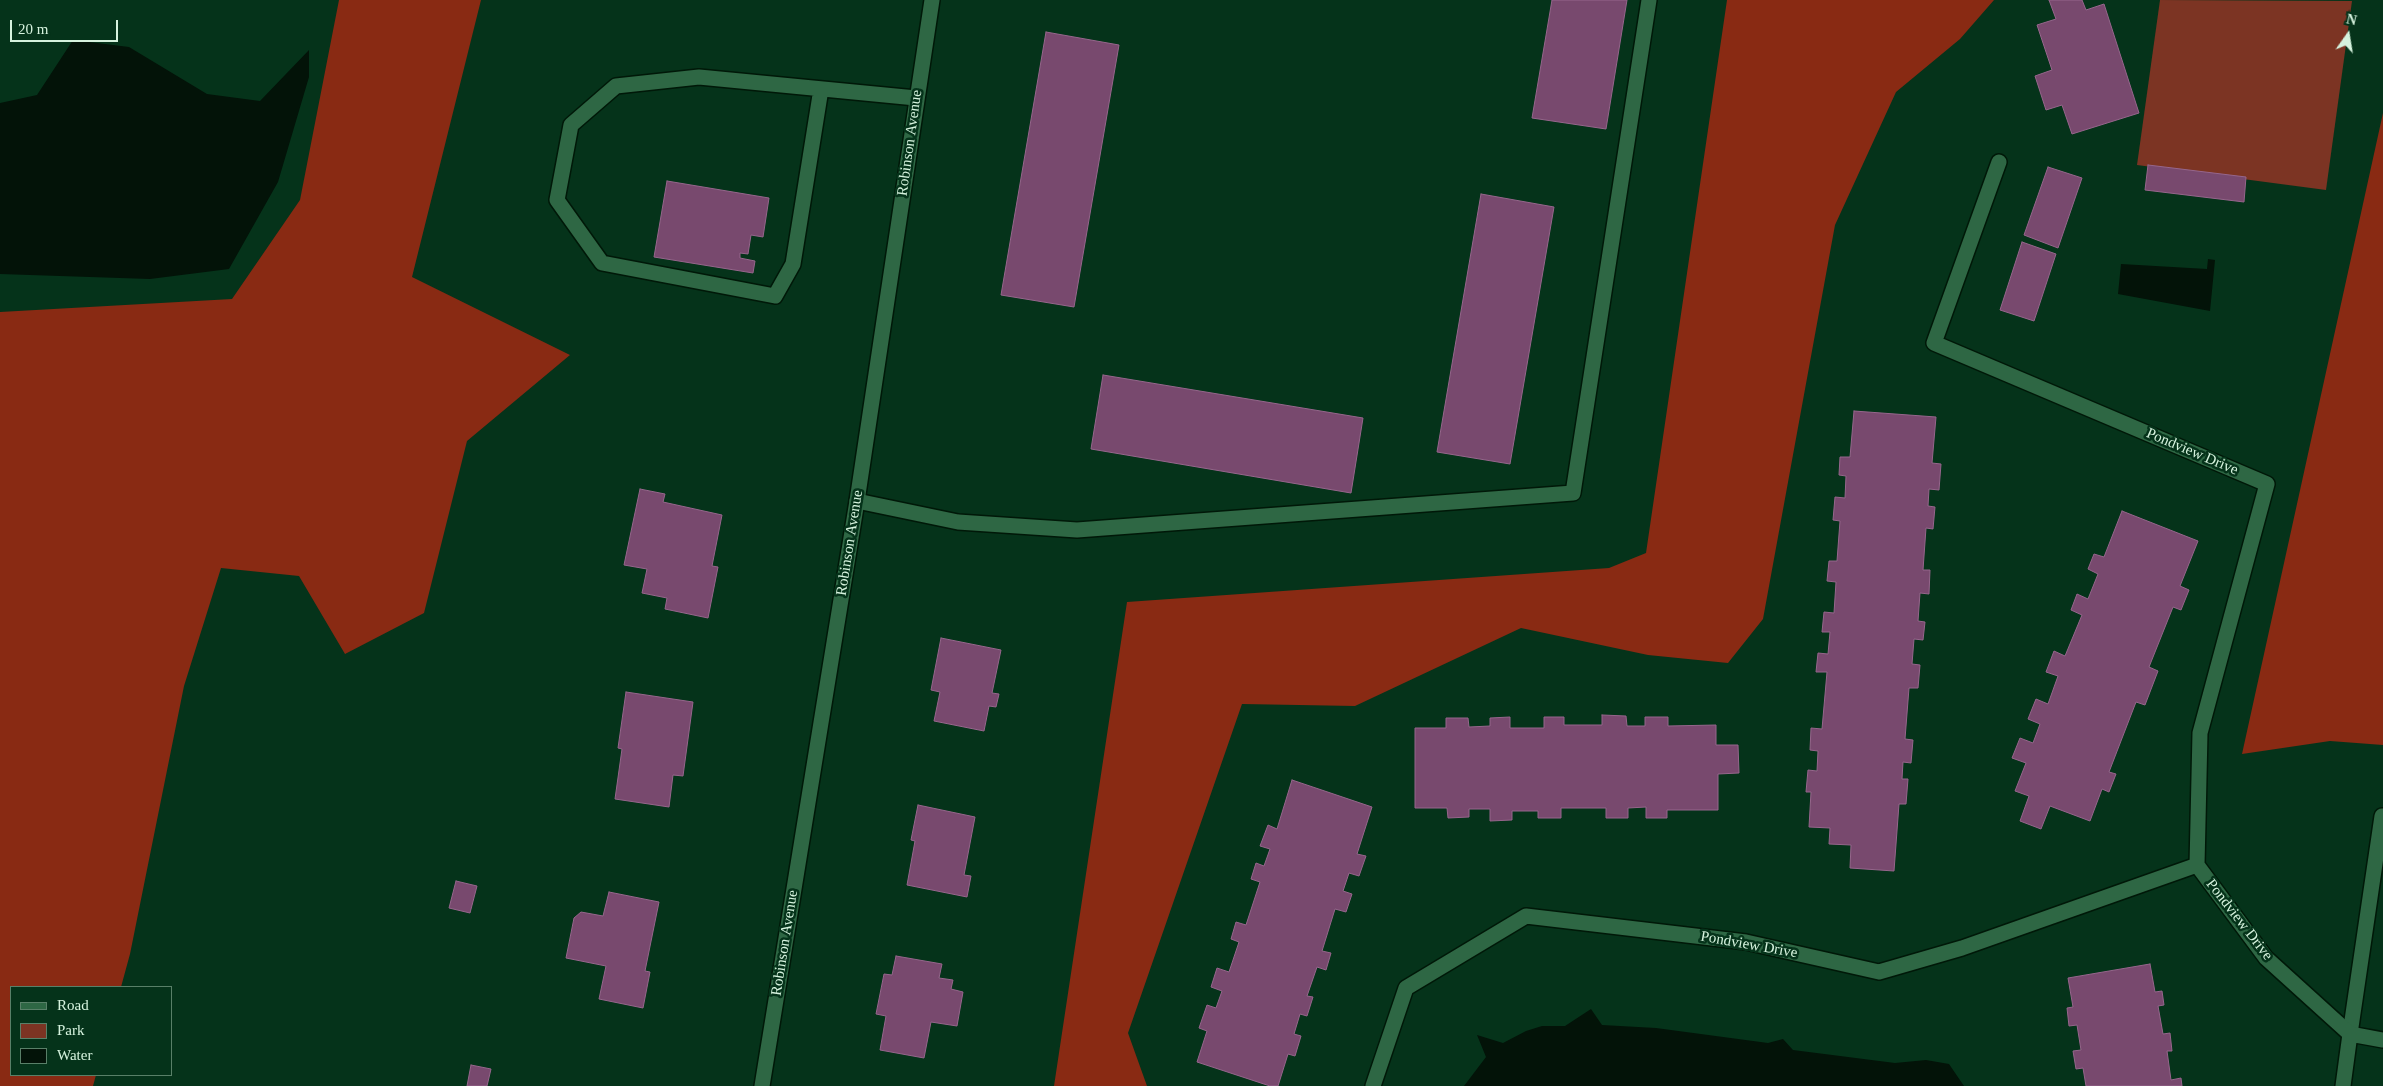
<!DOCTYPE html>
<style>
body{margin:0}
#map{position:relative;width:2383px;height:1086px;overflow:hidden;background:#05331a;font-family:Georgia,serif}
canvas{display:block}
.legend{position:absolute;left:10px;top:986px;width:162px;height:90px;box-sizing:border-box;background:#05331a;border:1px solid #598068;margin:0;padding:6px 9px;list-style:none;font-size:15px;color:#d6f3de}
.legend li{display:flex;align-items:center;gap:10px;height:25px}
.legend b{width:25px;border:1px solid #598068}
.north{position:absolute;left:2323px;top:10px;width:50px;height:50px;-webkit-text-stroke:4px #05331a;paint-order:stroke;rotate:13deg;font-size:14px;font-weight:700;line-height:20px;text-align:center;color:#d6f3de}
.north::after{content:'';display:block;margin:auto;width:18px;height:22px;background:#d6f3de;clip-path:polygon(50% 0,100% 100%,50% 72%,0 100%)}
.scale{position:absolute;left:10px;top:20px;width:108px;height:22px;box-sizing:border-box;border:2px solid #d6f3de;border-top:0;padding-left:6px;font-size:15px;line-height:18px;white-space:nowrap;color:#d6f3de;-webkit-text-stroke:4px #05331a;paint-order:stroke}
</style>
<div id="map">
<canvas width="2383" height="1086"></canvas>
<ul class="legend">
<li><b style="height:6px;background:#2e6744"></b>Road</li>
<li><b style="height:14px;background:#7c3423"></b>Park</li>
<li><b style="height:14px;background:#031308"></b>Water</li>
</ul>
<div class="north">N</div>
<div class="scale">20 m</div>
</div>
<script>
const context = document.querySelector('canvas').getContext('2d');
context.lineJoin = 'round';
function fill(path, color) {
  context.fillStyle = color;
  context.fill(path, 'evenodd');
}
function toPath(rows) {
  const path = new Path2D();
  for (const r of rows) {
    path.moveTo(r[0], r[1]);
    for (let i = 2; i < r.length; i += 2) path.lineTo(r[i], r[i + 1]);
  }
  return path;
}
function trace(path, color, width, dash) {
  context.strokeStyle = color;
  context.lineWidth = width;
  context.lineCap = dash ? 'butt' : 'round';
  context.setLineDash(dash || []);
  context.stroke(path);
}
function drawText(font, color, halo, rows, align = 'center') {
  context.font = font + ' Georgia,serif';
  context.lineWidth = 5;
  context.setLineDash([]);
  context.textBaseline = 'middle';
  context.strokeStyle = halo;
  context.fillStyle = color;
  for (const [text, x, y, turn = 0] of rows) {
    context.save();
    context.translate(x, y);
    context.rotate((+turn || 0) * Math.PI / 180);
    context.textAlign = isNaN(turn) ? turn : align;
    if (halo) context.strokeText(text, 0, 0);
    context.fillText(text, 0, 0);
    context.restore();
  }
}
const green = toPath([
 [2160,0,2352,1,2326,190,2137,165]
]);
const forest = toPath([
 [339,0,481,0,412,277,570,355,467,441,424,613,345,654,299,576,221,568,184,686,130,954,121,987,11,987,11,1075,96,1075,93,1086,0,1086,0,312,232,299,300,200],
 [1727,0,1994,0,1960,39,1896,92,1835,225,1763,619,1728,663,1648,655,1521,628,1355,706,1242,704,1128,1033,1147,1086,1054,1086,1127,602,1609,568,1646,553],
 [2383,113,2383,745,2330,741,2242,754]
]);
const water = toPath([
 [73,40,129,47,207,94,260,101,309,50,309,77,278,182,229,269,150,279,0,274,0,103,37,95],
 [2208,259,2215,260,2210,311,2118,294,2121,264,2207,269],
 [1591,1009,1602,1025,1656,1028,1768,1043,1783,1039,1793,1050,1895,1063,1926,1060,1949,1064,1964,1086,1464,1086,1486,1057,1477,1035,1503,1043,1526,1031,1542,1026,1565,1026]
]);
const building = toPath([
 [1552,0,1627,0,1606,129,1532,118,1552,0],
 [2049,0,2082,0,2086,10,2104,4,2139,113,2072,134,2062,105,2046,110,2035,76,2052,70,2037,25,2056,19,2049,0],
 [1046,32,1119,45,1074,307,1001,295,1046,32],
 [2148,165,2246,177,2244,202,2145,190,2148,165],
 [2048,167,2082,178,2058,248,2024,235,2048,167],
 [667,181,769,198,763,237,751,235,748,254,740,253,740,258,755,261,753,273,654,257,667,181],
 [1481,194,1554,207,1510,464,1437,452,1481,194],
 [2022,242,2056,254,2034,321,2000,310,2022,242],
 [1103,375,1363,418,1351,493,1091,449,1103,375],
 [1854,411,1936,417,1932,463,1941,464,1939,490,1929,489,1928,506,1935,507,1933,529,1926,528,1923,570,1930,570,1929,594,1920,593,1918,621,1925,622,1923,640,1914,639,1912,664,1920,665,1918,688,1909,688,1905,739,1913,740,1911,763,1903,762,1902,779,1908,779,1906,804,1899,804,1894,871,1850,868,1851,845,1829,844,1830,828,1809,827,1811,792,1806,792,1808,770,1817,771,1818,751,1810,750,1811,728,1822,729,1827,672,1816,672,1818,653,1828,654,1830,632,1822,632,1824,612,1834,613,1836,582,1827,581,1829,561,1837,561,1840,521,1833,520,1835,497,1845,498,1846,476,1839,475,1840,457,1850,457,1854,411],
 [640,489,665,494,663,502,722,515,712,566,718,567,708,618,665,609,667,598,642,593,647,569,624,565,640,489],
 [2122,511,2198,541,2180,586,2189,590,2181,610,2173,607,2149,667,2158,671,2145,705,2136,702,2109,772,2116,774,2109,792,2102,789,2090,821,2050,806,2041,829,2020,821,2029,796,2015,791,2026,763,2012,758,2020,738,2033,743,2040,724,2028,719,2036,699,2048,704,2058,676,2046,672,2054,651,2065,656,2082,615,2071,610,2077,594,2088,599,2098,574,2088,569,2094,554,2104,557,2122,511],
 [941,638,1001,650,992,693,999,694,996,707,989,706,984,731,934,721,940,692,931,690,941,638],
 [626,692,693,702,683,776,673,775,669,807,615,799,622,749,618,748,626,692],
 [1602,715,1626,716,1627,726,1645,726,1645,717,1668,717,1668,726,1716,725,1716,745,1738,745,1739,773,1718,774,1718,810,1667,810,1667,818,1646,818,1646,807,1628,808,1628,818,1606,818,1606,808,1561,808,1561,818,1538,818,1538,811,1512,811,1512,820,1490,821,1490,809,1469,809,1469,817,1448,818,1447,808,1415,808,1415,728,1446,728,1446,718,1468,718,1469,727,1490,726,1490,718,1510,717,1510,728,1544,728,1544,717,1564,717,1564,725,1602,725,1602,715],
 [1292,780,1372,807,1357,854,1366,856,1359,876,1349,873,1343,891,1352,894,1346,912,1335,909,1322,951,1331,953,1326,970,1317,967,1307,996,1313,997,1307,1016,1300,1014,1294,1034,1301,1036,1295,1056,1288,1054,1278,1086,1270,1086,1197,1062,1207,1031,1199,1028,1207,1005,1216,1008,1222,991,1211,987,1217,968,1229,972,1239,942,1231,939,1236,922,1246,925,1260,882,1251,879,1256,863,1264,866,1270,849,1260,846,1268,825,1277,829,1292,780],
 [918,805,975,817,964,875,971,876,967,897,907,885,915,841,911,840,918,805],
 [456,881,477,886,470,913,449,908,456,881],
 [609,892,659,902,645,971,650,972,643,1008,599,999,606,966,566,958,574,918,581,912,603,916,609,892],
 [896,956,942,964,939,978,953,980,951,989,963,992,957,1026,931,1022,924,1058,880,1050,886,1016,876,1014,884,974,892,975,896,956],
 [2150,964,2155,992,2162,991,2164,1005,2158,1006,2163,1034,2170,1033,2172,1051,2167,1051,2171,1080,2181,1078,2182,1086,2086,1086,2083,1068,2076,1069,2073,1051,2081,1050,2077,1025,2069,1026,2067,1008,2073,1007,2068,978,2150,964],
 [471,1065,491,1069,487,1086,467,1086,471,1065]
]);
const lane = toPath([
 [821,89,793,264,775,296,602,263,557,200,571,125,616,86,699,77,916,98],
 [857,501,958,522,1077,530,1573,493,1649,0],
 [2350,1034,2382,816]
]);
const street = toPath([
 [1999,162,1934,343,2267,484,2200,733,2197,865,2266,958,2350,1034,2383,1040],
 [762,1086,857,501,932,0],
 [1373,1086,1406,988,1526,916,1746,942,1879,972,1962,948,2197,865],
 [2343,1086,2350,1034]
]);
const streetNames = [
 ["Robinson Avenue",910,143,-82],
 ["Pondview Drive",2192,452,23],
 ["Robinson Avenue",850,543,-81],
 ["Pondview Drive",2239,920,52],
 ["Robinson Avenue",785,943,-81],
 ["Pondview Drive",1749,945,10]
];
fill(green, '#7c3423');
fill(forest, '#892a13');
fill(water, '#031308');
fill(building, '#78496e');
trace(building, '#96668c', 1);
trace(lane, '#001808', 18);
trace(street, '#001808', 18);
trace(lane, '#2e6744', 15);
trace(street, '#2e6744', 15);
drawText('15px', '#d6f3de', '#05331a', streetNames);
</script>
